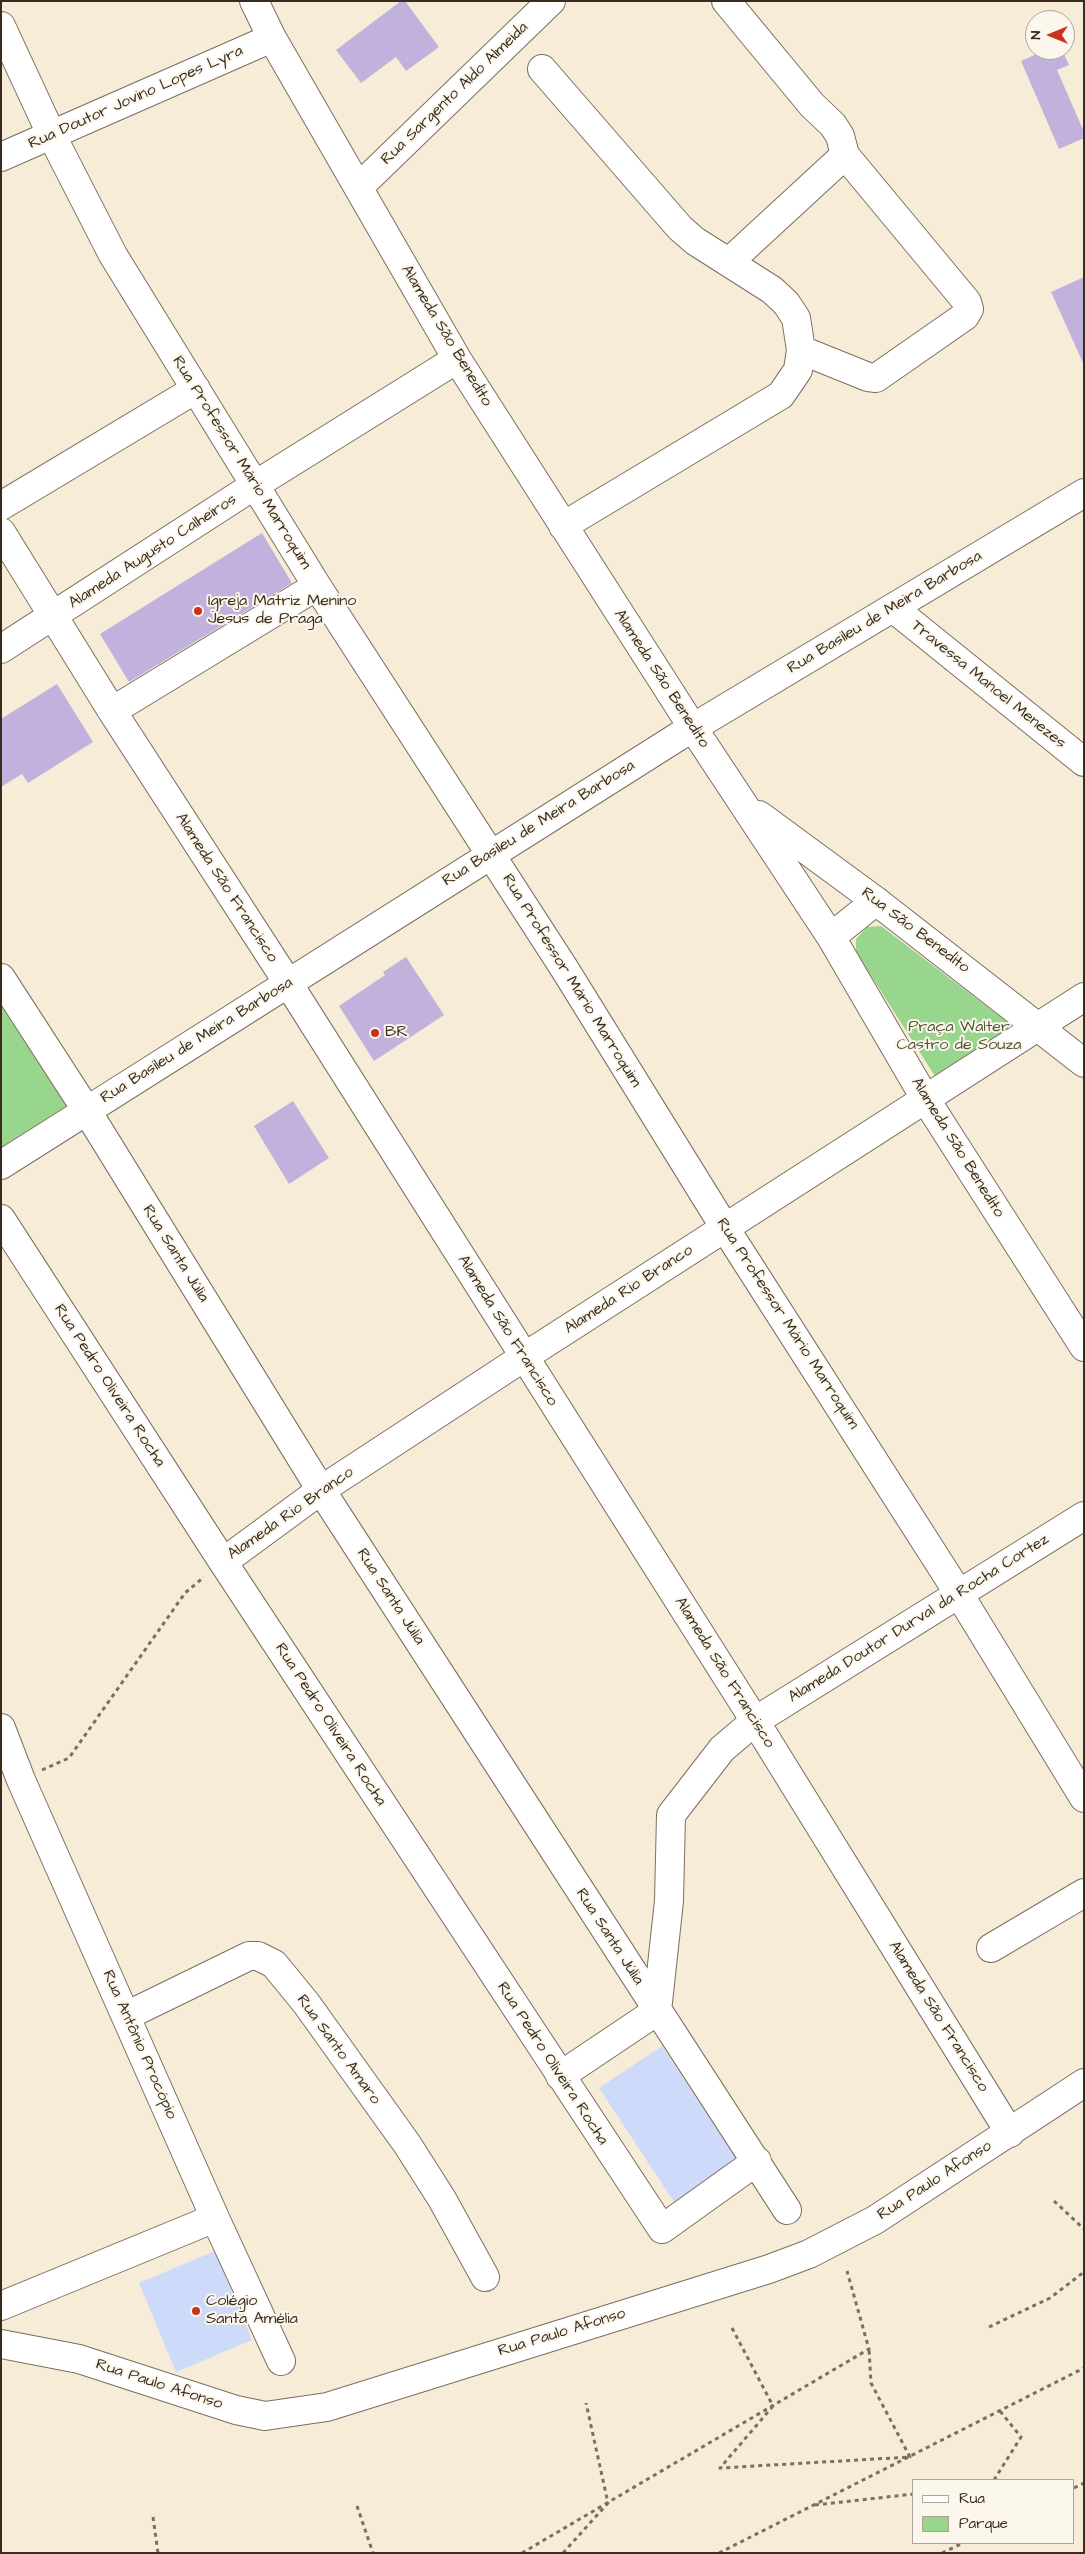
<!DOCTYPE html>
<meta charset="utf-8">
<style>
body{margin:0}
#map{position:relative;width:1085px;height:2554px;overflow:hidden;background:#f7ecd7;font-family:"Architects Daughter",sans-serif}
canvas{display:block}
.frame{position:absolute;inset:0;border:2px solid #3b2a1e;pointer-events:none}
.legend{position:absolute;left:912px;top:2479px;width:162px;height:65px;box-sizing:border-box;background:#fbf7ec;border:1px solid #aea59a;margin:0;padding:6px 9px;list-style:none;font-size:15px;color:#3b2a1e}
.legend li{display:flex;align-items:center;gap:10px;height:25px}
.legend b{width:25px;border:1px solid #aea59a}
.north{position:absolute;left:1025px;top:10px;width:50px;height:50px;box-sizing:border-box;background:#fbf7ec;border:1px solid #aea59a;border-radius:50%;rotate:270deg;font-size:14px;font-weight:700;line-height:20px;text-align:center;color:#3b2a1e}
.north::after{content:'';display:block;margin:auto;width:18px;height:22px;background:#c8321e;clip-path:polygon(50% 0,100% 100%,50% 72%,0 100%)}
</style>
<div id="map">
<canvas width="1085" height="2554"></canvas>
<div class="frame"></div>
<ul class="legend">
<li><b style="height:6px;background:#fff"></b>Rua</li>
<li><b style="height:14px;background:#97d68c"></b>Parque</li>
</ul>
<div class="north">N</div>
</div>
<script>
const context = document.querySelector('canvas').getContext('2d');
context.lineJoin = 'round';
function fill(path, color) {
  context.fillStyle = color;
  context.fill(path, 'evenodd');
}
function toPath(rows) {
  const path = new Path2D();
  for (const r of rows) {
    path.moveTo(r[0], r[1]);
    for (let i = 2; i < r.length; i += 2) path.lineTo(r[i], r[i + 1]);
  }
  return path;
}
function trace(path, color, width, dash) {
  context.strokeStyle = color;
  context.lineWidth = width;
  context.lineCap = dash ? 'butt' : 'round';
  context.setLineDash(dash || []);
  context.stroke(path);
}
function drawText(font, color, halo, rows, align = 'center') {
  context.font = font + ' "Architects Daughter",sans-serif';
  context.lineWidth = 4;
  context.setLineDash([]);
  context.textBaseline = 'middle';
  context.strokeStyle = halo;
  context.fillStyle = color;
  for (const [text, x, y, turn = 0] of rows) {
    context.save();
    context.translate(x, y);
    context.rotate((+turn || 0) * Math.PI / 180);
    context.textAlign = isNaN(turn) ? turn : align;
    if (halo) context.strokeText(text, 0, 0);
    context.fillText(text, 0, 0);
    context.restore();
  }
}
const built = toPath([
 [662,2046,741,2166,678,2208,599,2088],
 [215,2251,252,2340,176,2372,139,2283]
]);
const green = toPath([
 [881,926,1023,1034,947,1095,856,952,856,939,867,927],
 [1,982,70,1108,1,1152]
]);
const building = toPath([
 [401,1,405,1,439,47,406,71,396,57,361,83,336,50],
 [1046,50,1062,50,1069,65,1057,70,1084,132,1084,138,1059,149,1021,61],
 [1084,277,1084,365,1051,292],
 [262,533,292,583,129,682,100,634],
 [57,684,93,742,28,783,22,774,1,787,1,719],
 [406,957,444,1015,374,1061,339,1006,385,975,383,972],
 [293,1101,329,1158,289,1184,254,1126]
]);
const path = toPath([
 [42,1770,69,1758,185,1593,204,1577],
 [1054,2201,1084,2229],
 [989,2327,1050,2298,1084,2272],
 [732,2328,773,2406,720,2468,910,2457,871,2383,869,2349],
 [994,2480,1021,2437,1000,2411],
 [1074,2488,1084,2483],
 [815,2505,914,2494],
 [357,2506,373,2553],
 [153,2517,158,2553],
 [522,2553,869,2349,847,2271],
 [563,2553,608,2503,586,2403],
 [719,2553,1084,2368],
 [942,2553,963,2543]
]);
const minor = toPath([
 [254,1,272,38,457,359,693,728,831,937,926,1100,1084,1347],
 [726,1,812,105,833,125,840,136,845,155,967,302,969,309,965,316,876,378,868,377,801,350],
 [1,26,52,136,113,255,317,586,564,968,725,1228,959,1594,1084,1798],
 [542,69,680,228,695,241,772,290,786,303,796,318,801,350,798,370,781,395,563,526],
 [1,157,272,38],
 [359,187,551,1],
 [730,261,845,155],
 [1,506,196,389],
 [1,532,112,711,288,983,755,1721,1010,2133],
 [893,608,1084,762],
 [1,649,255,485,457,359],
 [112,711,317,586],
 [759,815,876,901,1084,1063],
 [831,937,876,901],
 [1,978,87,1111,321,1490,787,2210],
 [1,1165,679,736,1084,493],
 [1,1219,223,1562,662,2229,757,2161],
 [223,1562,321,1490,524,1357,1084,997],
 [1,1728,21,1780,215,2218,281,2361],
 [991,1948,1084,1893],
 [126,2016,249,1956,258,1956,274,1964,306,2003,407,2144,442,2199,485,2277],
 [560,2076,657,2011,669,1901,671,1815,722,1749,755,1721,1084,1516],
 [1,2306,215,2218],
 [1,2344,79,2359,236,2410,265,2416,327,2407,769,2269,809,2254,875,2220,1084,2083]
]);
const markers = [
 [198,611,5,"#c8321e"],
 [375,1033,5,"#c8321e"],
 [196,2311,5,"#c8321e"]
];
const streetNames = [
 ["Rua Sargento Aldo Almeida",455,94,-44],
 ["Rua Doutor Jovino Lopes Lyra",136,98,-24],
 ["Alameda São Benedito",446,336,59],
 ["Rua Professor Mário Marroquim",241,463,58],
 ["Alameda Augusto Calheiros",153,552,-33],
 ["Rua Basileu de Meira Barbosa",885,613,-31],
 ["Alameda São Benedito",661,679,57],
 ["Travessa Manoel Menezes",988,685,39],
 ["Rua Basileu de Meira Barbosa",539,824,-32],
 ["Alameda São Francisco",226,888,57],
 ["Rua São Benedito",915,931,37],
 ["Rua Professor Mário Marroquim",571,981,58],
 ["Rua Basileu de Meira Barbosa",197,1041,-32],
 ["Alameda São Benedito",957,1148,58],
 ["Rua Santa Júlia",175,1254,58],
 ["Alameda Rio Branco",629,1290,-33],
 ["Rua Professor Mário Marroquim",787,1324,57],
 ["Alameda São Francisco",507,1331,58],
 ["Rua Pedro Oliveira Rocha",109,1386,57],
 ["Alameda Rio Branco",291,1514,-35],
 ["Rua Santa Júlia",390,1597,57],
 ["Alameda Doutor Durval da Rocha Cortez",919,1619,-32],
 ["Alameda São Francisco",724,1673,58],
 ["Rua Pedro Oliveira Rocha",330,1725,57],
 ["Rua Santa Júlia",609,1937,57],
 ["Alameda São Francisco",938,2017,58],
 ["Rua Antônio Procópio",139,2045,66],
 ["Rua Santo Amaro",338,2050,54],
 ["Rua Pedro Oliveira Rocha",552,2064,57],
 ["Rua Paulo Afonso",935,2181,-33],
 ["Rua Paulo Afonso",562,2333,-17],
 ["Rua Paulo Afonso",159,2385,18]
];
const poiNames = [
 ["Igreja Matriz Menino",208,602],
 ["Jesus de Praga",208,620],
 ["BR",385,1033],
 ["Colégio",206,2302],
 ["Santa Amélia",206,2320]
];
const parkNames = [
 ["Praça Walter",959,1028],
 ["Castro de Souza",959,1046]
];
fill(built, '#cedafa');
fill(green, '#97d68c');
fill(building, '#c0b2dc');
trace(minor, '#7d6e5f', 30);
trace(path, '#7d6e5f', 3, [4, 4]);
trace(minor, '#fff', 28);
for (const [x, y, r, color] of markers) {
  const dot = new Path2D();
  dot.arc(x, y, r, 0, 2 * Math.PI);
  context.fillStyle = color;
  context.fill(dot);
  trace(dot, '#fbf7ec', 2);
}
drawText('16px', '#3b2a1e', '#fbf7ec', streetNames);
drawText('16px', '#3b2a1e', '#fbf7ec', poiNames, 'left');
drawText('16px', '#52553a', '#fbf7ec', parkNames);
</script>
